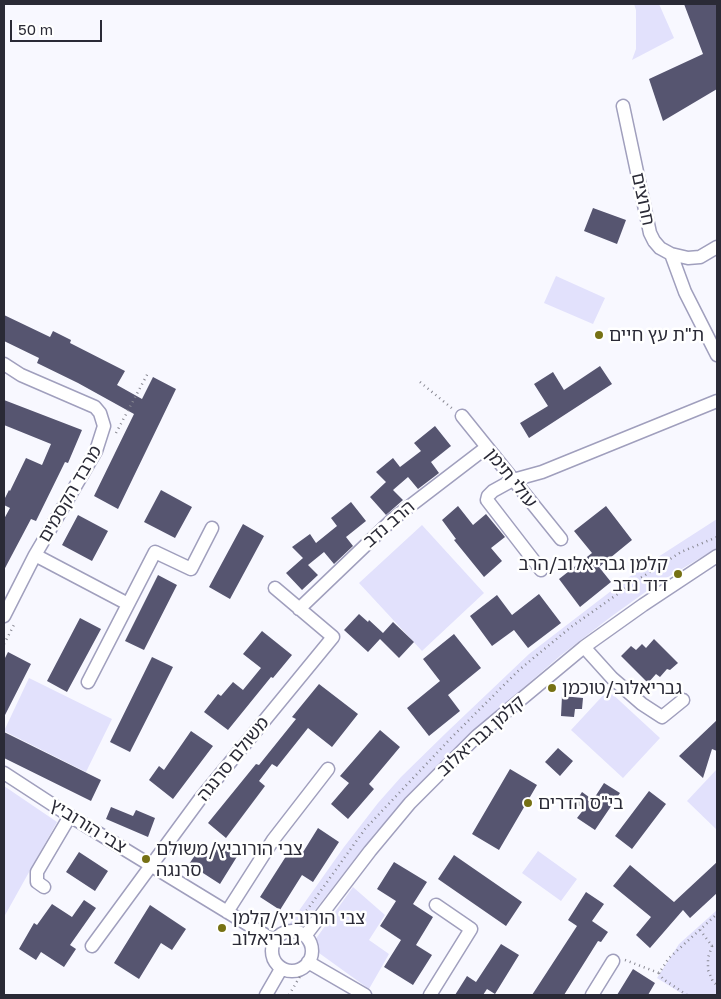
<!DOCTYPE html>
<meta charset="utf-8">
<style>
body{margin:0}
#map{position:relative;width:721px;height:999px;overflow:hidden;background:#f8f8ff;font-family:"Golos Text",sans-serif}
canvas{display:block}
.frame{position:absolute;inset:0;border:5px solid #2a2a36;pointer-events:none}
.scale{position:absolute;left:10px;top:20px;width:92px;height:22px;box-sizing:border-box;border:2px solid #2a2a36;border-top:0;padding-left:6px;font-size:15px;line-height:18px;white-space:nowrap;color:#2a2a36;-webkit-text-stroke:4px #fff;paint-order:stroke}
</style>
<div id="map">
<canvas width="721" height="999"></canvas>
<div class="frame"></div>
<div class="scale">50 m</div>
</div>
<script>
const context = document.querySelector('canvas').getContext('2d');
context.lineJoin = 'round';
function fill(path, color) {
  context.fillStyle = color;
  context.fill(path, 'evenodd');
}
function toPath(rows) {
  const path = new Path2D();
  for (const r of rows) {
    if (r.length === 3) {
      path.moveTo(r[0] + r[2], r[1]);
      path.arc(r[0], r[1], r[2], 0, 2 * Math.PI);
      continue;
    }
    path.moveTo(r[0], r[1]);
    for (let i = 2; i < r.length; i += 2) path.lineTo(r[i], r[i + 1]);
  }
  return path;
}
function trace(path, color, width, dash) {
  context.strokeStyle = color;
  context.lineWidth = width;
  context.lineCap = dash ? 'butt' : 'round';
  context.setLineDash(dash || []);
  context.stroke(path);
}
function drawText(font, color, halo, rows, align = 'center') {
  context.font = font + ' "Golos Text","Noto Sans Hebrew",sans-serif';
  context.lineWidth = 5;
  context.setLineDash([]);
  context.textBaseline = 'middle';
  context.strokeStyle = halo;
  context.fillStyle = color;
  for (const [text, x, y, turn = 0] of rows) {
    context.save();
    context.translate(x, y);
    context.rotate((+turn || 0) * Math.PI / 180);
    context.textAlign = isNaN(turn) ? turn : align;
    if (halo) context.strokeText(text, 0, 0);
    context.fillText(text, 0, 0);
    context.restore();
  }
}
const green = toPath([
 [634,4,659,4,674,38,632,60,636,49,636,10],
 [556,276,605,298,593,324,544,303],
 [717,519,717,548,658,583,612,616,560,656,485,721,408,797,375,833,301,928,286,929,344,847,378,803,401,777,447,732,529,654,641,568],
 [422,525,484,593,422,651,359,583],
 [29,678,112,719,86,772,4,731],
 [608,690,660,738,623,778,571,730],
 [717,769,717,830,687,801],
 [4,786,57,822,4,917],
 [538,851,577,879,561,901,522,873],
 [353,887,385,915,369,940,389,954,369,989,319,953,315,940],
 [717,910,717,995,684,995,657,978,679,944]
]);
const building = toPath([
 [684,4,717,4,717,89,663,121,649,79,703,54],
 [593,208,626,220,617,244,584,231],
 [4,315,50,337,53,331,71,340,70,343,125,371,117,385,142,399,153,377,176,389,118,509,94,496,134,414,78,383,37,363,39,358,4,341],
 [600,366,612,384,529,438,520,423,548,406,534,384,553,372,564,390],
 [4,400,82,430,68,463,65,462,36,521,31,519,4,570,4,519,10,508,4,505,4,500,9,490,10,491,26,458,42,465,51,444,4,425],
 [435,426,451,446,431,462,439,473,418,489,408,477,393,490,403,500,386,515,370,497,386,482,376,472,393,458,400,467,421,451,414,443],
 [161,490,192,507,175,538,144,522],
 [351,502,366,521,346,537,353,546,334,564,324,552,308,565,318,575,302,590,286,573,303,558,292,547,310,534,316,543,337,526,331,518],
 [458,506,473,525,486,514,505,537,491,548,502,561,484,577,454,540,456,539,442,520],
 [606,506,632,540,599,567,611,582,580,607,559,579,592,553,574,531],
 [78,515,108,531,92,561,62,545],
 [243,524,264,536,230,599,209,587],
 [158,575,177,585,144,650,125,641],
 [539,594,561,623,528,648,514,630,492,646,470,616,497,595,512,615],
 [359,614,368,622,369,620,383,633,393,622,414,642,399,658,380,639,368,652,344,630],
 [80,618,101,629,67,692,47,681],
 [262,631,292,655,273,678,271,677,228,730,204,712,218,694,221,696,233,682,243,690,261,668,243,654],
 [454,634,481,668,448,695,460,711,429,736,407,708,440,681,423,659],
 [654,639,678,663,670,670,667,669,660,677,656,674,648,683,621,656,631,646,636,650,642,644,646,648],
 [8,652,31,664,4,717,4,660],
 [152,657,173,667,130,752,110,742],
 [319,684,358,714,332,747,308,728,277,767,272,764,259,781,265,786,226,838,208,823,256,764,259,765,296,719,292,717],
 [562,696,583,698,582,709,575,709,574,717,561,716],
 [717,720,717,751,712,749,703,778,679,756],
 [380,730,400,747,369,784,374,789,348,819,331,804,349,783,340,776],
 [191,731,213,746,173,799,149,780,159,766,164,770],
 [4,732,101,780,91,801,4,758],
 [558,748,573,761,560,776,545,762],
 [510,769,537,785,499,850,472,834],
 [604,783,620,793,595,830,577,818,584,809,575,803,582,792,593,800],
 [649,791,666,804,632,849,615,836],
 [111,807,133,816,136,810,155,818,148,837,106,819],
 [318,828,339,842,313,882,302,875,280,910,260,897,290,850,300,857],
 [220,844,238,855,220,884,189,864,198,851,211,859],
 [79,852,108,871,95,891,66,872],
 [454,855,522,902,506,926,438,879],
 [394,862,427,882,413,904,433,917,416,945,432,955,413,985,384,967,401,940,380,926,396,901,377,889],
 [717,862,717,893,690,918,683,910,650,948,636,935,651,917,613,886,630,865,674,902],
 [586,892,604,904,592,921,608,932,601,942,598,941,564,995,532,995,577,926,568,920],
 [84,900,96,908,70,945,76,949,64,967,41,952,36,960,19,949,34,923,37,925,52,904,72,917],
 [150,905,186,929,172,950,161,943,139,979,114,963],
 [501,944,519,955,495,994,487,989,483,995,455,995,467,976,476,982],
 [633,969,655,983,648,995,617,995]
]);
const path = toPath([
 [420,382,454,410],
 [116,433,148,373],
 [4,644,15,623],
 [700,930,712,946,708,958,708,970,713,982,717,985],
 [292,931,365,829,451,738,519,670,571,627,636,581,681,552,717,537],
 [712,946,717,944],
 [625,960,659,973],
 [289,995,302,973],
 [687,995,663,979,659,973,669,958,717,914]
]);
const minor = toPath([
 [623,106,650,233,654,241,660,248,671,254,688,258,700,257,717,247],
 [671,254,685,292,717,355],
 [4,364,21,375,95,407,100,413,104,426,96,451,35,555,4,616],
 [462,416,561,539],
 [35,555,128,604],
 [541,570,487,500,488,496,493,491,513,480,542,472,717,401],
 [299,609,393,519,487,447],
 [584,647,612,678,642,704,662,717,683,700],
 [88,682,155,552,191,569,212,528],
 [4,773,70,816,275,941],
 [44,887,37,882,37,872,70,816],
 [227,912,273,840,328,769],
 [292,951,20],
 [305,936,370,851,410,803,477,736,584,647,643,605,717,556],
 [92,946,200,799,333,637,275,588],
 [308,962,365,995],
 [266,995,281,969],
 [430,995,471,929,436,905],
 [592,995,613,961]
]);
const markers = [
 [599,335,5,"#767114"],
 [678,574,5,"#767114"],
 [552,688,5,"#767114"],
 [528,803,5,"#767114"],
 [146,859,5,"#767114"],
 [222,928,5,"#767114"]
];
const streetNames = [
 ["חרוצים",643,199,78],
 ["עולי תימן",511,478,51],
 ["מרבד הקסמים",70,494,-60],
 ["הרב נדב",389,524,-41],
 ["קלמן גבריאלוב",481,736,-42],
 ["משולם סרנגה",233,759,-51],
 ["צבי הורוביץ",88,826,32]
];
const poiNames = [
 ["ת\"ת עץ חיים",609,335],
 ["קלמן גבריאלוב/הרב",668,564,"right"],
 ["דוד נדב",668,585,"right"],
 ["גבריאלוב/טוכמן",562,688],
 ["בי\"ס הדרים",538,803],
 ["צבי הורוביץ/משולם",156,849],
 ["סרנגה",156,870],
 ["צבי הורוביץ/קלמן",232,918],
 ["גבריאלוב",232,939]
];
fill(green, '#e2e1fc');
fill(building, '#565570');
trace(minor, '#a09fbd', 15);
trace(path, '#888892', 2.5, [1, 4]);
trace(minor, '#fff', 12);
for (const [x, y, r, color] of markers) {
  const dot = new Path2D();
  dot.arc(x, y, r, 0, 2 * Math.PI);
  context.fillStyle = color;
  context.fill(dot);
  trace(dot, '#fff', 2);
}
drawText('18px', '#2a2a36', '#fff', streetNames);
drawText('18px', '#2a2a36', '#fff', poiNames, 'left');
</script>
